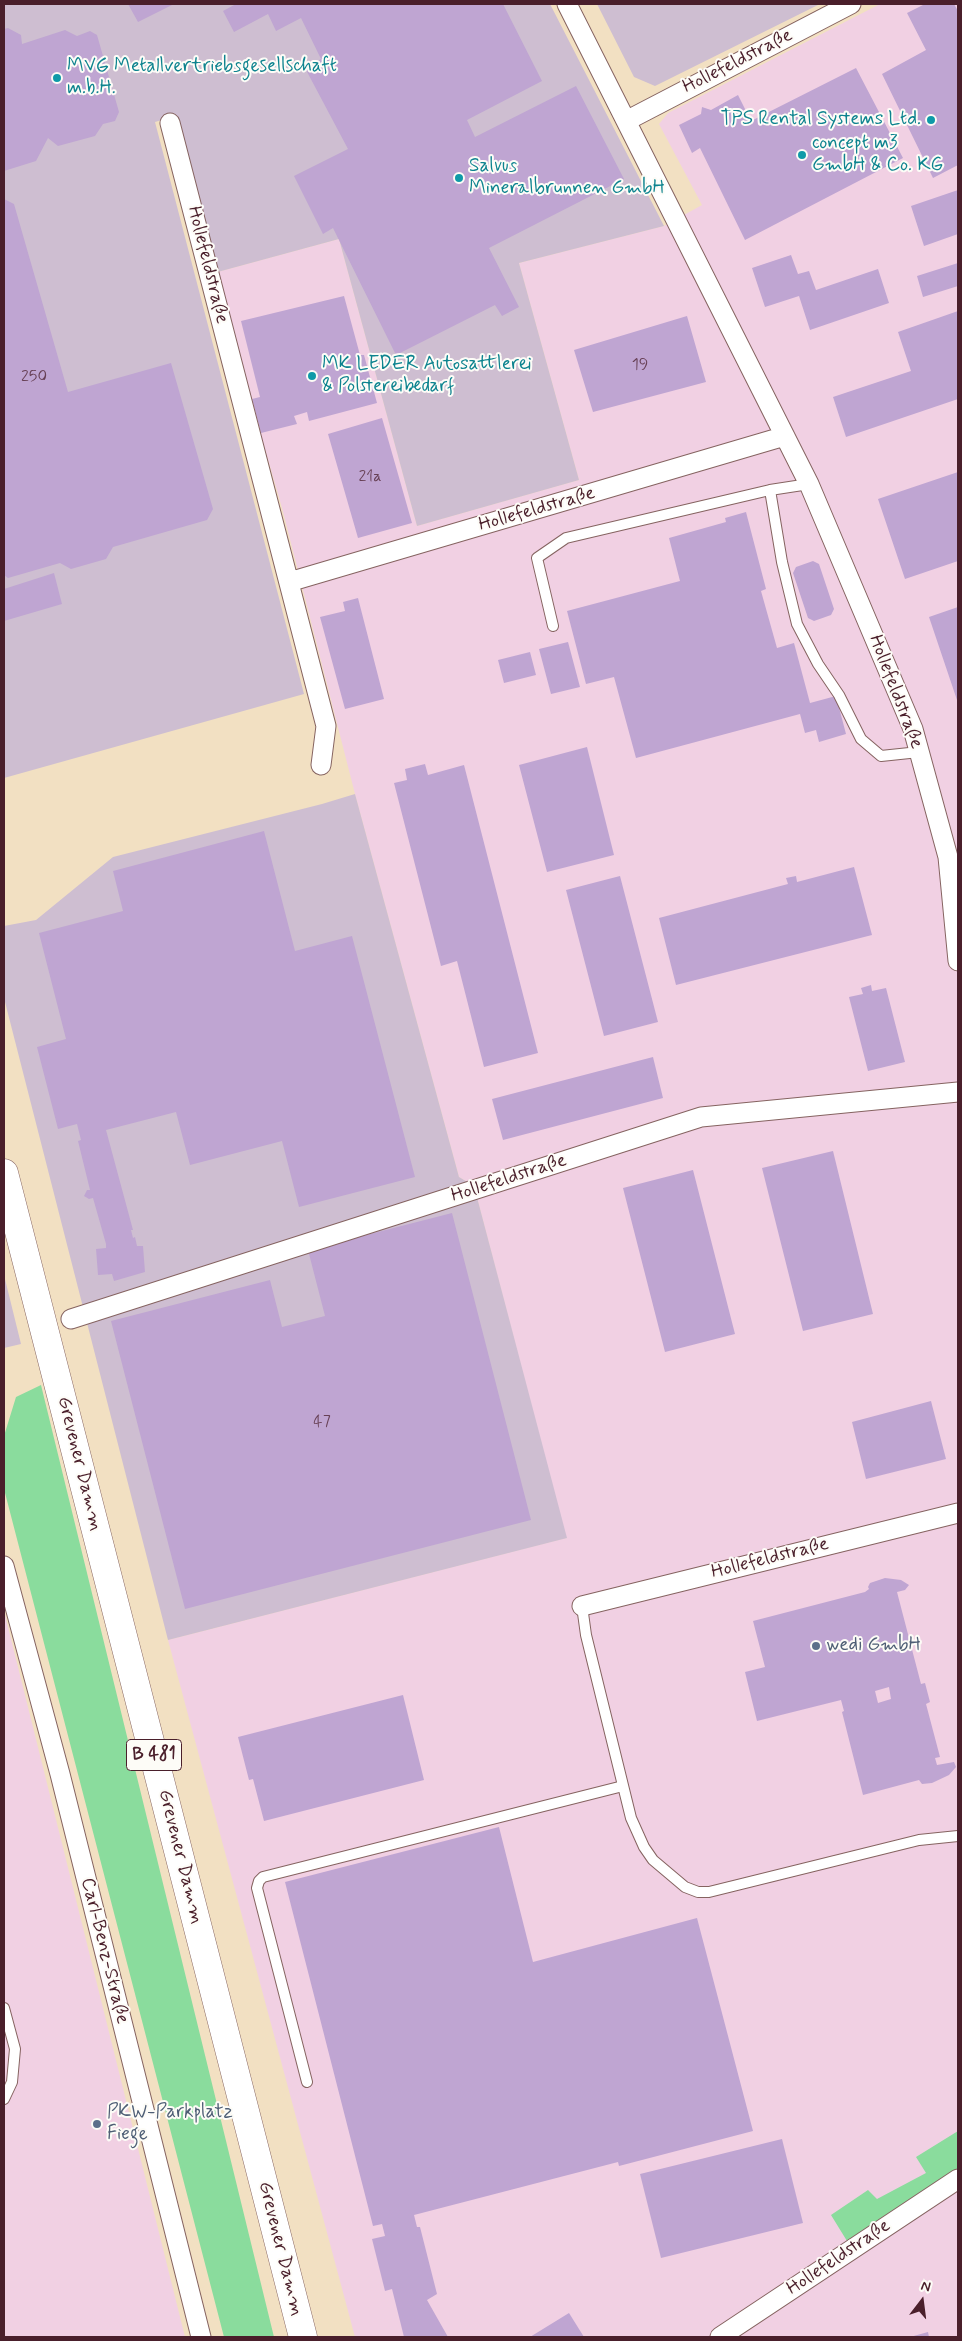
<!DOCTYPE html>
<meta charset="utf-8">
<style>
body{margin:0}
#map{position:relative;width:962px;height:2341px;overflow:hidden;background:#f2e0c2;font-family:Mynerve,sans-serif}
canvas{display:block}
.frame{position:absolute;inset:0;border:5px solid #4a1f2b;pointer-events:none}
.north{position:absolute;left:897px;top:2276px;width:50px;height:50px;-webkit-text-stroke:4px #fdfcf7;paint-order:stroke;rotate:15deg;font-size:14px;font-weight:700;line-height:20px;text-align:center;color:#4a1f2b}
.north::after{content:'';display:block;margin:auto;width:18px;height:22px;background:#4a1f2b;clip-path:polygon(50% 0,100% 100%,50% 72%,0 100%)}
</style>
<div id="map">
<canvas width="962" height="2341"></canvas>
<div class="frame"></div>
<div class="north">N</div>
</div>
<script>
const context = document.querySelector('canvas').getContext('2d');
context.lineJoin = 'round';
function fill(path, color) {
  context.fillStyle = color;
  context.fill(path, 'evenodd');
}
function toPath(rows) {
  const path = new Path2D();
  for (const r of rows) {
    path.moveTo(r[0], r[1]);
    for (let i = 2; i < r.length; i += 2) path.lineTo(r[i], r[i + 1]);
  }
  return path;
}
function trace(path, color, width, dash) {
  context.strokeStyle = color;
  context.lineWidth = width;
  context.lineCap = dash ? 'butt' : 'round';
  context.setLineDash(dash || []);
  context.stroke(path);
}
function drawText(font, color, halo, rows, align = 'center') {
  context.font = font + ' Mynerve,sans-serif';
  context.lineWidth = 4;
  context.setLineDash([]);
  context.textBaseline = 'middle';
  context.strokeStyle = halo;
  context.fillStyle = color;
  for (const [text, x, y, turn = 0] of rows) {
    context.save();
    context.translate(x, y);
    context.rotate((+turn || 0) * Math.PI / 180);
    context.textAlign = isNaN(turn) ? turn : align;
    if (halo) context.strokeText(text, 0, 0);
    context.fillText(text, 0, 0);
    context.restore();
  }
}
const built = toPath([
 [880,4,958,4,958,2337,355,2337,168,1640,566,1538,474,1186,459,1177,355,794,282,508,214,273,339,239,417,526,579,480,519,263,664,226,702,205,659,124,668,113],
 [4,1611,185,2337,4,2337]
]);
const industrial = toPath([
 [4,4,550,4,664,226,519,263,579,480,417,526,339,239,214,273,172,117,155,122,304,694,4,778],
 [597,4,820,4,655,86,634,77],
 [355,794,459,1177,474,1186,567,1538,168,1640,4,998,4,926,36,920,113,857,322,804],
 [4,1275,21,1344,4,1348]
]);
const green = toPath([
 [41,1385,274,2337,224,2337,4,1489,4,1436,16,1397],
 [958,2131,958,2169,847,2241,831,2215,868,2190,877,2199,926,2173,916,2157]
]);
const building = toPath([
 [128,4,174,4,138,22],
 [236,4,503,4,542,81,467,120,475,137,576,86,624,179,489,248,519,307,502,316,495,305,396,355,333,228,323,234,294,176,348,149,305,68,321,59,301,18,276,31,268,14,234,32,223,11],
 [925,4,954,4,958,11,958,165,933,178,882,74,926,50,907,13],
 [8,28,21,35,22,44,65,30,77,36,90,31,97,35,119,112,115,121,103,124,95,136,58,146,48,138,36,161,4,171,4,29],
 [856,68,903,158,745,240,700,148,692,153,679,125,701,114,702,107,711,110,738,95,751,121],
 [958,190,958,234,924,246,911,206],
 [4,199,14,204,68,392,171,363,213,509,207,520,113,547,106,559,71,569,60,563,8,578,4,575],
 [791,255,798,274,809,271,816,290,878,269,889,303,810,330,799,296,765,307,752,268],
 [958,263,958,286,923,297,917,276],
 [344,296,360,355,364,355,377,403,309,421,307,412,294,416,297,424,261,433,252,399,260,397,241,321],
 [958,311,958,399,846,437,833,397,911,371,898,332],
 [687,316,706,382,593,412,574,350],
 [382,418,412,523,358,538,328,434],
 [958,472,958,561,905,579,878,499],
 [746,512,766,589,761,591,777,648,794,643,810,703,836,696,846,734,819,742,816,730,805,733,800,714,636,758,614,677,586,684,567,611,680,581,669,538,726,522,725,518],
 [813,561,819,564,834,609,831,615,814,621,808,618,793,573,796,567],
 [54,573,62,604,4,621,4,589],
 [358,598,384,699,345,709,320,617,345,611,343,602],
 [958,607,958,703,929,617],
 [568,642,580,687,551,694,539,649],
 [530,652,536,675,504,683,498,660],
 [587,747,614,855,547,872,519,765],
 [425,764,428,775,464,765,538,1053,484,1067,457,961,441,966,394,783,407,780,405,769],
 [264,831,295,951,352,936,415,1177,299,1207,282,1141,190,1165,176,1112,106,1130,133,1230,131,1230,133,1238,135,1237,137,1246,143,1246,145,1272,114,1281,112,1274,98,1275,96,1249,106,1248,106,1244,93,1198,89,1199,84,1196,87,1190,90,1190,78,1141,81,1140,77,1124,58,1129,37,1047,66,1039,39,933,123,911,113,871],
 [854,867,872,935,676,985,659,918,788,884,786,878,796,876,797,882],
 [620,876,658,1022,604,1036,566,890],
 [871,985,872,991,886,988,905,1062,868,1071,849,997,863,994,861,988],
 [653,1057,663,1098,503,1140,492,1099],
 [833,1151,873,1314,803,1331,762,1168],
 [693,1170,735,1334,665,1352,623,1188],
 [452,1213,531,1520,185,1609,111,1321,270,1280,282,1327,325,1316,308,1250],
 [931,1401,946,1459,866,1479,852,1422],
 [885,1578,901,1580,909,1585,905,1590,897,1592,921,1684,925,1683,930,1702,926,1704,940,1757,935,1758,937,1765,954,1762,956,1767,949,1775,932,1783,922,1784,919,1780,863,1795,842,1712,844,1711,841,1700,757,1721,745,1672,765,1667,753,1621,865,1592,869,1589,868,1587,870,1583],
 [889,1687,891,1699,878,1703,875,1691],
 [403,1695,424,1780,264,1821,253,1779,249,1780,238,1737],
 [499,1827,533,1962,697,1918,753,2131,619,2166,618,2162,414,2215,417,2227,420,2227,437,2294,427,2300,448,2337,404,2337,392,2289,385,2291,372,2239,385,2236,382,2224,373,2226,285,1882],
 [782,2139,803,2223,661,2258,640,2174],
 [569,2313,584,2337,530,2337],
 [928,2332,929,2337,910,2337]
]);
const lane = toPath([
 [770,490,782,562,797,624,818,664,839,695,861,739,881,756,919,752],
 [553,626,537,558,566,538,770,490,809,484],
 [582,1606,586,1635,631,1818,644,1847,653,1860,685,1887,698,1892,709,1892,919,1840,958,1836],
 [4,2008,15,2049,12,2082,4,2099],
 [307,2082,257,1888,259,1881,263,1877,623,1786]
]);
const street = toPath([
 [567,4,809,484,913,729,948,857,958,961],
 [626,121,851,4],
 [170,123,326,726,321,765],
 [289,582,785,436],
 [71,1319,701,1117,958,1092],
 [4,1566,60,1774,201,2337],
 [582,1606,958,1513],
 [720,2337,958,2179]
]);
const primary = toPath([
 [4,1173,303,2337]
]);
const markers = [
 [57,78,5,"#0f9aa8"],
 [931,120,5,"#0f9aa8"],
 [802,155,5,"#0f9aa8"],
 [459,178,5,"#0f9aa8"],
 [312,376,5,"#0f9aa8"],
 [816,1646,5,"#5c6f8a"],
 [97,2124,5,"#5c6f8a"]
];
const numberNames = [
 ["19",640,366],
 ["250",34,378],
 ["21a",370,478],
 ["47",322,1423]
];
const shields = [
 [154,1755,55]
];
const shieldNames = [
 ["B 481",154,1755]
];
const streetNames = [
 ["Hollefeldstraße",738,62,-27],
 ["Hollefeldstraße",207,265,76],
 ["Hollefeldstraße",537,510,-16],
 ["Hollefeldstraße",895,692,69],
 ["Hollefeldstraße",509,1179,-18],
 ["Grevener Damm",79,1464,76],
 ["Hollefeldstraße",770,1559,-14],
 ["Grevener Damm",180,1857,76],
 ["Carl-Benz-Straße",104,1951,76],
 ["Grevener Damm",280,2249,76],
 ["Hollefeldstraße",839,2258,-34]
];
const cultureNames = [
 ["MVG Metallvertriebsgesellschaft",67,67],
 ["m.b.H.",67,89],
 ["TPS Rental Systems Ltd.",921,120,"right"],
 ["concept m3",812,144],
 ["GmbH & Co. KG",812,166],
 ["Salvus",469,167],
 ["Mineralbrunnen GmbH",469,189],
 ["MK LEDER Autosattlerei",322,365],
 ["& Polstereibedarf",322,387]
];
const serviceNames = [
 ["wedi GmbH",826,1646],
 ["PKW-Parkplatz",107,2113],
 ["Fiege",107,2135]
];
fill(built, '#f1d0e3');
fill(industrial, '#cebed1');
fill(green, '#8adc9d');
fill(building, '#bfa5d2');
trace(lane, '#856360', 12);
trace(street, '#856360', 21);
trace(primary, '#856360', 29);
trace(lane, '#fff', 10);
trace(street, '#fff', 19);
trace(primary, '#fff', 28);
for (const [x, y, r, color] of markers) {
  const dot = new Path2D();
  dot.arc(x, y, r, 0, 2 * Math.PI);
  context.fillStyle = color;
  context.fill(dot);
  trace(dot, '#fdfcf7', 2);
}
drawText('16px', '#674055', null, numberNames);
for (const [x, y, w] of shields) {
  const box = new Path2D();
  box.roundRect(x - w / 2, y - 15.5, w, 31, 4);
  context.fillStyle = '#fdfcf7';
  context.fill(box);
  trace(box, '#4a1f2b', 1);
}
drawText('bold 18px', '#4a1f2b', null, shieldNames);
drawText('19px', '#4a1f2b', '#fdfcf7', streetNames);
drawText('19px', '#0d838f', '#fdfcf7', cultureNames, 'left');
drawText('19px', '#4e5e75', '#fdfcf7', serviceNames, 'left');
</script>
